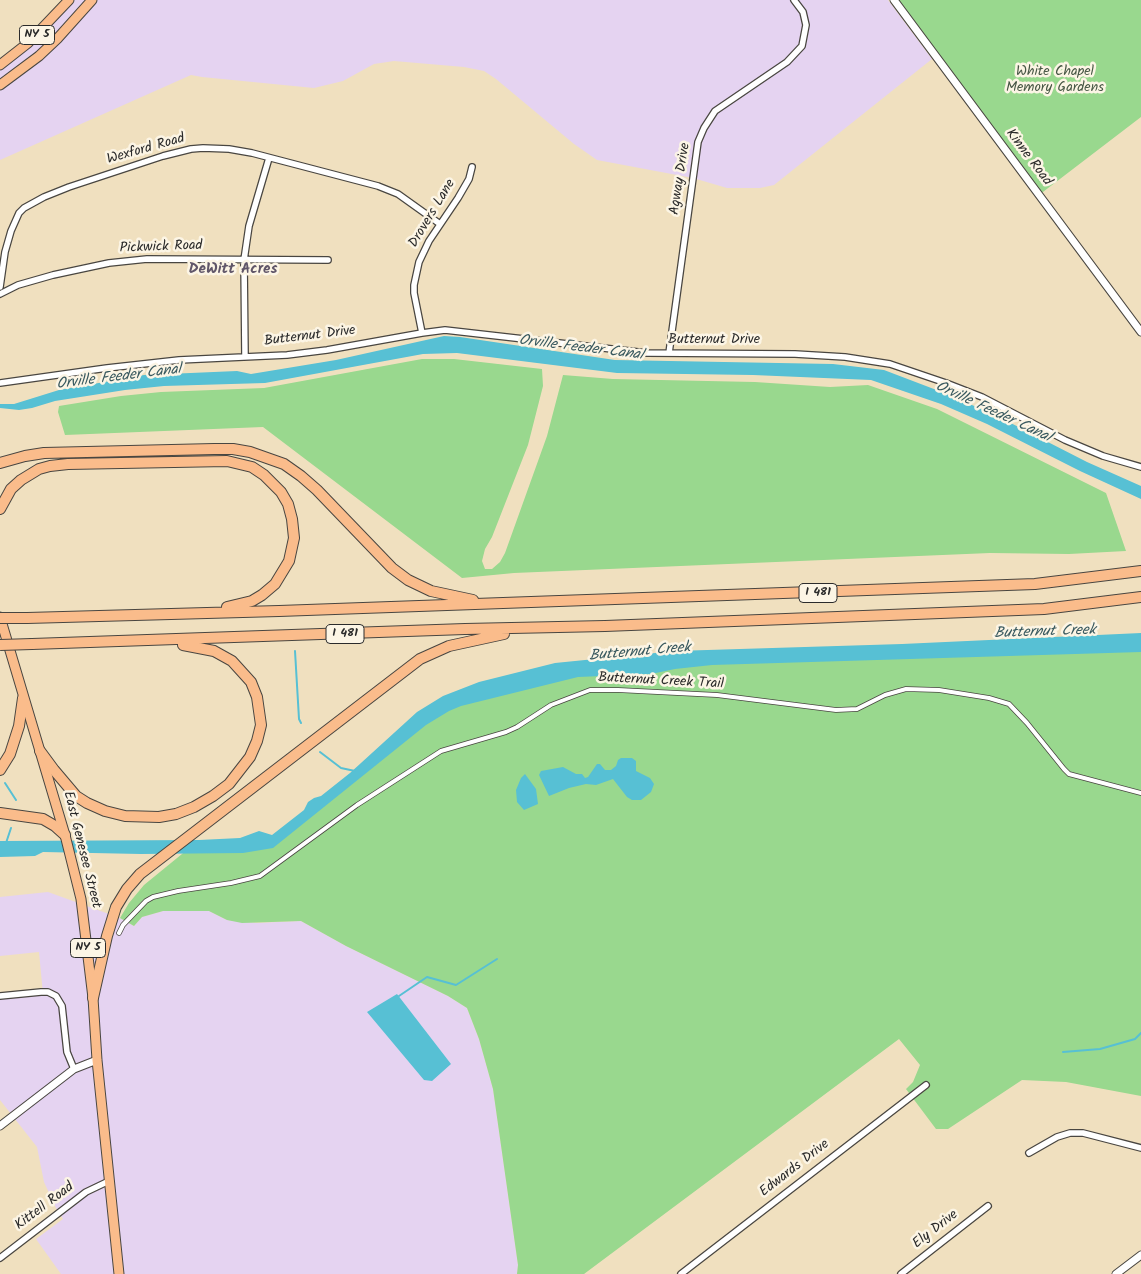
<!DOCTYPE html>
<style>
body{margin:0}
canvas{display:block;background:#f0e0bf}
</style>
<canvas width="1141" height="1274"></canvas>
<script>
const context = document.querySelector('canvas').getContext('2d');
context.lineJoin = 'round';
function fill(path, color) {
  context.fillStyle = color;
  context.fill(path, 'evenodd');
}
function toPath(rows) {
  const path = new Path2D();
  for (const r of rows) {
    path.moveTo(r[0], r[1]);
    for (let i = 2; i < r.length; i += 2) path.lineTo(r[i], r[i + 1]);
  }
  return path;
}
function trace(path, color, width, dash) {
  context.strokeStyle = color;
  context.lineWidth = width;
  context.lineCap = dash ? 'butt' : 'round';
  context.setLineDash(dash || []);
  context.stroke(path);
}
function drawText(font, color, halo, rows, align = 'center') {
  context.font = font + ' Kalam,sans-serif';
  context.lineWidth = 5;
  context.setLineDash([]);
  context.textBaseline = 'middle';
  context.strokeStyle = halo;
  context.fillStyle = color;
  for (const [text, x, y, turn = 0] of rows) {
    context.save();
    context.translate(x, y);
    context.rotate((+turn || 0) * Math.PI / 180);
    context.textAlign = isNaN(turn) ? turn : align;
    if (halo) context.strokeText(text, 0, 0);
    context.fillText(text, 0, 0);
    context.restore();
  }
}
const built = toPath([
 [69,0,888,0,932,59,774,185,760,188,727,188,693,178,597,160,574,144,496,79,484,71,464,67,394,61,374,64,343,81,314,88,202,77,191,75,0,160,0,65],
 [48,892,120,918,134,926,142,917,163,911,209,911,227,920,257,923,301,921,346,946,448,996,467,1008,479,1039,493,1089,518,1265,517,1274,61,1274,36,1239,63,1219,56,1208,44,1182,37,1147,0,1100,0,999,43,994,39,952,0,956,0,897]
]);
const green = toPath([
 [894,0,1141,0,1141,117,1039,195],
 [422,359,454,359,542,369,543,386,528,445,492,537,485,549,482,561,485,569,492,569,500,562,505,553,547,436,563,375,613,379,755,382,830,387,868,385,937,409,1106,493,1126,551,1069,554,990,553,514,573,462,578,263,427,65,435,58,412,59,406,121,396,161,392,264,388],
 [1141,641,1141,1096,1066,1082,1022,1080,948,1129,936,1129,906,1089,913,1082,920,1065,899,1039,584,1274,517,1274,518,1265,493,1089,479,1039,467,1008,448,996,346,946,301,921,242,923,227,920,209,911,163,911,142,917,134,926,120,918,129,903,144,885,193,845,279,836,442,706,556,672]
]);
const water = toPath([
 [444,336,460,337,615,360,833,364,884,370,947,394,997,416,1087,462,1141,486,1141,499,1080,471,987,424,941,404,871,380,753,375,617,373,457,353,423,354,265,383,164,386,125,390,55,401,32,408,19,410,0,408,0,404,14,404,59,390,144,375,237,371,251,374,336,360],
 [1141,633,1141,652,712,665,675,669,651,674,578,677,461,706,449,711,426,725,273,848,243,853,141,854,43,852,35,856,0,857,0,841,199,840,240,838,259,831,272,835,304,810,308,802,314,798,321,796,350,773,417,712,443,696,479,682,555,663,675,651,902,644],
 [621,758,632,758,636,761,636,771,650,778,654,784,651,792,641,800,632,800,627,797,613,779,596,785,586,784,569,788,549,796,539,775,541,771,563,767,576,774,582,774,585,778,588,777,597,764,600,764,605,770,611,770,616,766,618,760],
 [525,774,536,789,538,804,524,810,517,802,516,790,521,778],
 [397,994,451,1064,432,1081,424,1080,367,1012]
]);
const stream = toPath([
 [295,651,299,719,301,723],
 [320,752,341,768,355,771],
 [5,783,16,800],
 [6,843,11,828],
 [399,996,427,977,456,985,497,959],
 [1063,1052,1100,1049,1135,1039,1141,1033]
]);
const pedestrian = toPath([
 [119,933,123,925,146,901,153,897,178,891,231,883,260,876,357,805,441,751,506,732,517,727,551,705,590,690,618,690,717,695,836,710,857,709,885,695,906,689,939,690,989,698,1009,704,1027,723,1064,769,1069,774,1141,793]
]);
const minor = toPath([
 [0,287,5,252,11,231,19,213,24,208,44,197,69,187,163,156,191,149,203,148,229,149,252,153,378,186,398,194,440,224],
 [0,294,18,285,53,275,109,263,147,259,328,260],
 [422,333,414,293,414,285,419,262,429,241,458,198,469,179,472,167],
 [669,353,698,142,704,128,715,111,787,62,802,46,806,25,803,12,794,0],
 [245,357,244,260,249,226,269,158],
 [0,383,107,368,179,360,287,355,327,350,422,333,445,330,647,353,795,354,845,357,890,364,946,383,982,397,1065,440,1103,456,1141,467],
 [0,996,41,992,48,992,56,996,62,1006,67,1052,74,1069],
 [1029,1153,1057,1137,1070,1133,1083,1133,1141,1148],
 [0,1258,86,1192,109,1181],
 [681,1274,926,1085],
 [901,1274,988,1206]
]);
const tertiary = toPath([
 [894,0,1141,332],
 [0,1126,74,1069,97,1060],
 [1116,1274,1141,1255]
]);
const primary = toPath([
 [0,65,28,43,69,0],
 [0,85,39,56,57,39,92,0]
]);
const trunk = toPath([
 [0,617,65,835,81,899,93,998,97,1060,119,1274]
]);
const motorway = toPath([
 [0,463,25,456,44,453,214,449,233,449,250,452,284,464,301,476,317,490,392,568,408,580,431,591,473,600],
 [0,509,11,489,21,480,39,469,50,466,68,464,227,461,252,467,264,475,281,492,288,504,292,519,294,538,289,561,275,584,262,595,252,601,227,607],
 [27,618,279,611,1035,584,1141,571],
 [32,644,465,629,605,626,1044,609,1141,597],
 [40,751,54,770,76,796,87,803,105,811,125,816,159,817,176,814,194,807,213,796,229,784,250,757,257,741,261,725,257,697,251,682,232,661,214,651,183,645],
 [0,770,10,754,19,726,23,698],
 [0,813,43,819,55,826,65,835],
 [93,998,107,936,116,907,127,889,140,874,420,659,449,646,504,634]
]);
const motorwayBridge = toPath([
 [0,618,27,618],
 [0,645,32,644]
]);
const shields = [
 [37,35,35],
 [818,593,38],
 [345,634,38],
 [88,948,35]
];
const shieldNames = [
 ["NY 5",37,35],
 ["I 481",818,593],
 ["I 481",345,634],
 ["NY 5",88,948]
];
const parkNames = [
 ["White Chapel",1055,73],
 ["Memory Gardens",1055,89]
];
const streetNames = [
 ["Wexford Road",146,150,-16],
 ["Kinne Road",1028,158,53],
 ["Agway Drive",681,179,-81],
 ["Drovers Lane",433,214,-59],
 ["Pickwick Road",161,248,-2],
 ["Butternut Drive",310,337,-7],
 ["Butternut Drive",714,341],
 ["Butternut Creek Trail",661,682,3],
 ["East Genesee Street",81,850,76],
 ["Edwards Drive",795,1169,-38],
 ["Kittell Road",45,1207,-37],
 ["Ely Drive",936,1230,-38]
];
const neighbourhoodNames = [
 ["DeWitt Acres",233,270]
];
const waterNames = [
 ["Orville Feeder Canal",581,349,7],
 ["Orville Feeder Canal",119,378,-7],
 ["Orville Feeder Canal",993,413,25],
 ["Butternut Creek",1045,633,-2],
 ["Butternut Creek",640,653,-5]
];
fill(built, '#e5d3f1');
fill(green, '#99d88e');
fill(water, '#57c0d4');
trace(stream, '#57c0d4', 2);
trace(pedestrian, '#494641', 5.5);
trace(minor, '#494641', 8);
trace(tertiary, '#494641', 9);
trace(primary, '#494641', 11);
trace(trunk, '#494641', 11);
trace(motorway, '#494641', 12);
trace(pedestrian, '#fff', 4);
trace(minor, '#fff', 5.5);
trace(tertiary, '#fff', 7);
trace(primary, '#fabc8b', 9);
trace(trunk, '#fabc8b', 9);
trace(motorway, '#fabc8b', 10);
trace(motorwayBridge, '#494641', 12, []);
trace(motorwayBridge, '#fabc8b', 10);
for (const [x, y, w] of shields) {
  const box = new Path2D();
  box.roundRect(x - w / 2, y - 9.5, w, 19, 4);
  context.fillStyle = '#fcf5e5';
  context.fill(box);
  trace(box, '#2b2b2b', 1);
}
drawText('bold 12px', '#2b2b2b', null, shieldNames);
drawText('14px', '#465644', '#fcf5e5', parkNames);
drawText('14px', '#2b2b2b', '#fcf5e5', streetNames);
drawText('bold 15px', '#605669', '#fcf5e5', neighbourhoodNames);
drawText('italic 15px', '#38585e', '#fcf5e5', waterNames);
</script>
